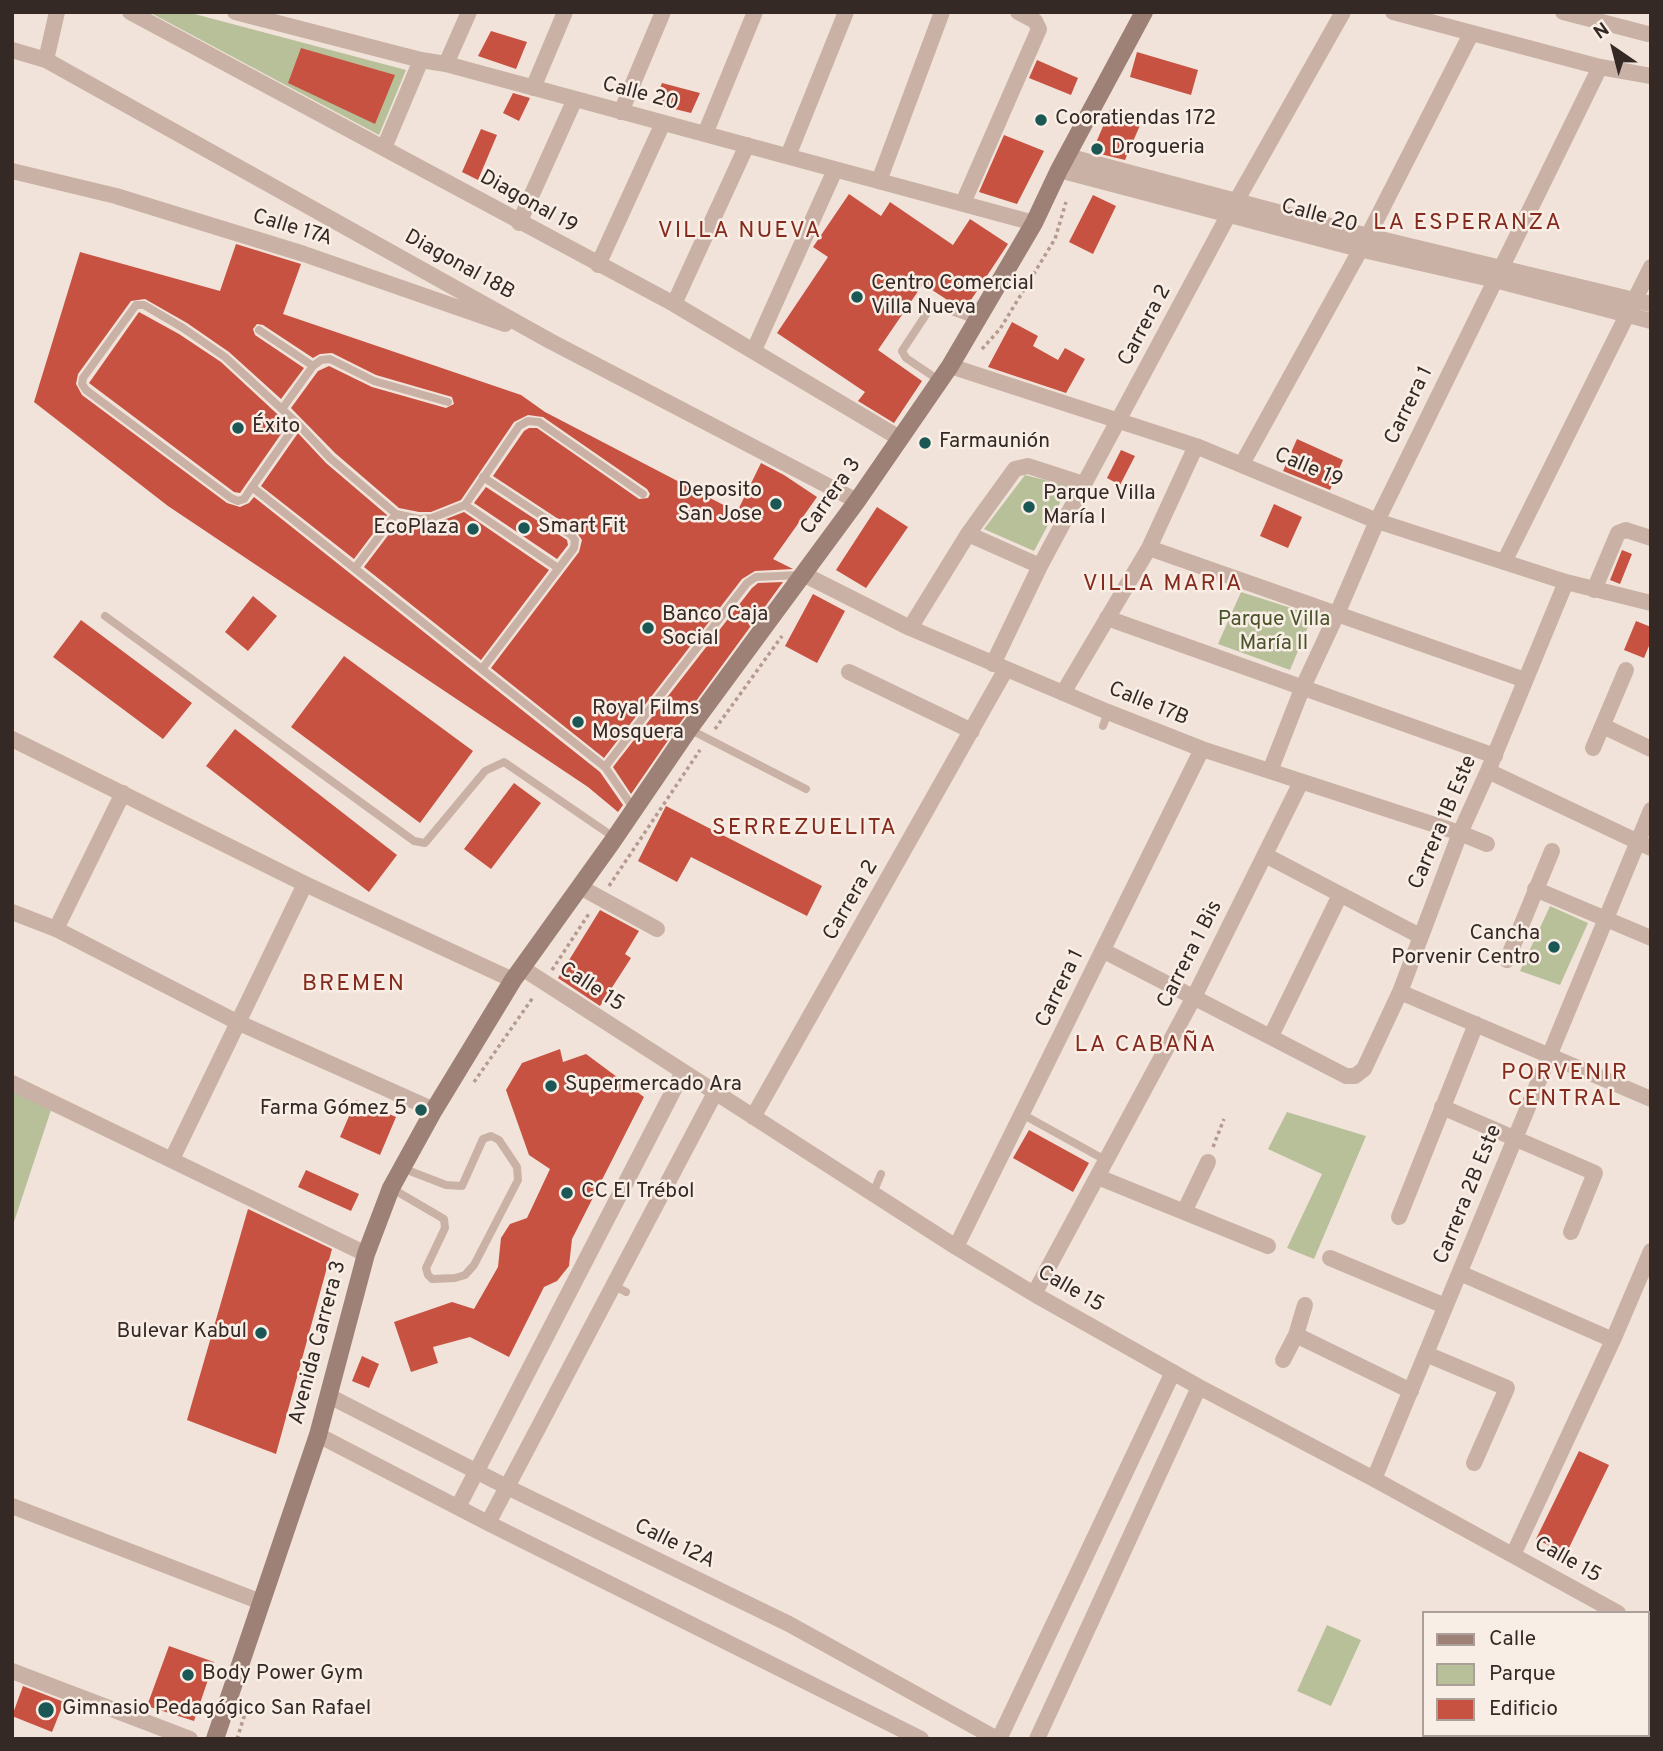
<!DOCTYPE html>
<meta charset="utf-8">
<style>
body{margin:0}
#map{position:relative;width:1663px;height:1751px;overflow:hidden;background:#f1e3d9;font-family:Overpass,sans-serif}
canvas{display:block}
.frame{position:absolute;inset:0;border:14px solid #352926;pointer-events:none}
.legend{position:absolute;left:1422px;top:1611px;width:228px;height:126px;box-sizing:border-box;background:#f9eee5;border:2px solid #ab9f99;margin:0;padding:9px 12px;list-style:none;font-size:21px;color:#352926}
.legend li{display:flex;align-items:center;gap:14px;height:35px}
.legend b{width:35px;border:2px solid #ab9f99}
.north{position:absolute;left:1579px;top:14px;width:70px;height:70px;-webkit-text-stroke:5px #f9eee5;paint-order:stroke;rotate:325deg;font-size:19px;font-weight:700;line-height:28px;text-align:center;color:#352926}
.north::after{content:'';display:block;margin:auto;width:24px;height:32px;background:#352926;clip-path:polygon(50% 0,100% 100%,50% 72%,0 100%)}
</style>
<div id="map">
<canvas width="1663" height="1751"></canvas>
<div class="frame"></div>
<ul class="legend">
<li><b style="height:9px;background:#9d8076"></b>Calle</li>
<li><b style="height:19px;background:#b7c099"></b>Parque</li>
<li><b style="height:19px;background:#c75241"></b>Edificio</li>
</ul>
<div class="north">N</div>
</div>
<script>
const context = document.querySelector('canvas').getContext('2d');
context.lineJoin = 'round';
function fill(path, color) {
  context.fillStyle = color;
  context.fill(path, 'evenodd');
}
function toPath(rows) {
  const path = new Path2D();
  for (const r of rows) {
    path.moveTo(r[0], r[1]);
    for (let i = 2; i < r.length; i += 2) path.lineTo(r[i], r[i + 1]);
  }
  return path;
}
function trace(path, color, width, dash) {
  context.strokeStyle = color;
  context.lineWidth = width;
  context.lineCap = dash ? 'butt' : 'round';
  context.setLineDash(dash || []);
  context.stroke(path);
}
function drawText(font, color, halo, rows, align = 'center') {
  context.font = font + ' Overpass,sans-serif';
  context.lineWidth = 5;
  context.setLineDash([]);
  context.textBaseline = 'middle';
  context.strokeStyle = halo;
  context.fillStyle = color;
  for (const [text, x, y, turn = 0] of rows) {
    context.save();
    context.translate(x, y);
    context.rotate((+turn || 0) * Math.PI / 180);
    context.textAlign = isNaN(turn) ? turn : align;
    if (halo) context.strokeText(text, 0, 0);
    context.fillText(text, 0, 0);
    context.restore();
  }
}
const green = toPath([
 [149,12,187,12,406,70,379,135],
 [1025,475,1069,486,1034,551,984,529],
 [1241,592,1313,615,1290,670,1218,644],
 [1550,906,1588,923,1560,985,1520,971],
 [12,1085,52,1107,12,1228],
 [1287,1112,1366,1136,1314,1259,1287,1248,1322,1174,1268,1149],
 [1327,1625,1361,1640,1331,1706,1297,1691]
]);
const building = toPath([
 [491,31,527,42,516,69,478,56],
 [301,48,395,75,375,124,288,83],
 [1137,52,1198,70,1191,95,1130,77],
 [1037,60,1078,78,1071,95,1029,78],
 [662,83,700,93,691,113,654,104],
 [513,93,530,98,519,121,503,113],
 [1110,110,1141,123,1125,160,1092,152],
 [481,129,497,135,478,180,462,172],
 [1004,135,1044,151,1017,204,979,192],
 [849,194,881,216,890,202,953,245,970,219,1008,244,965,309,955,305,923,284,878,350,922,381,894,423,858,401,865,392,777,333,828,257,813,247],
 [1093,195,1116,206,1093,254,1069,242],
 [236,244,301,264,283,314,521,395,545,412,737,512,761,463,784,475,817,497,773,559,793,569,755,571,742,579,604,758,491,668,579,552,582,540,575,530,493,476,524,431,529,428,537,428,639,499,648,498,650,494,647,489,543,417,528,415,514,422,461,500,431,512,419,512,399,508,335,453,291,408,318,371,329,366,372,387,446,408,454,404,452,397,376,375,332,353,320,354,313,358,263,325,257,324,253,329,255,335,304,368,281,399,229,352,187,323,145,299,131,301,78,374,76,384,82,395,227,503,240,507,249,503,254,497,600,772,623,805,618,812,588,787,168,506,34,402,80,252,220,291],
 [139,312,179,334,221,362,288,424,240,493,234,492,89,383],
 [1012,322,1038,336,1033,346,1058,360,1065,348,1085,359,1066,393,988,367],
 [298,433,326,463,387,515,354,559,261,486],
 [1297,439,1343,460,1330,490,1283,471],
 [1121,450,1135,456,1120,485,1107,478],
 [486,487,567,540,568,545,557,559,474,503],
 [1274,504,1302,517,1288,548,1260,536],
 [877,507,908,527,866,588,836,570],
 [464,512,549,570,481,660,364,567,399,521,418,525,433,524],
 [1622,550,1632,554,1620,584,1610,580],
 [783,582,680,723,631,794,613,767,752,588,758,583],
 [813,594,845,611,817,663,785,646],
 [253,596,277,616,248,651,225,632],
 [81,620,192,703,163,739,53,657],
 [1636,621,1651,627,1651,641,1644,658,1624,650],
 [344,656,473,751,420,823,291,727],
 [235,729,397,855,369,892,206,766],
 [514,783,541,803,491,869,464,849],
 [666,806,822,886,807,916,691,857,677,882,638,861],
 [600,910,639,931,625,954,631,958,600,1006,558,978],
 [560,1049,563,1062,586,1054,644,1097,572,1239,569,1266,557,1281,544,1287,509,1357,470,1337,433,1347,438,1363,411,1372,394,1322,452,1302,474,1309,498,1267,501,1238,510,1224,527,1218,550,1169,529,1155,506,1090,522,1063],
 [356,1100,396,1117,380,1155,340,1137],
 [1029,1130,1089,1163,1073,1192,1013,1158],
 [306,1170,359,1194,351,1211,298,1187],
 [248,1209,332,1249,276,1454,187,1420],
 [362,1356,379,1364,369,1388,352,1381],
 [1579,1451,1609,1465,1566,1554,1536,1539],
 [169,1646,214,1662,194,1721,147,1706],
 [23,1686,64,1702,52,1732,12,1716]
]);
const path = toPath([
 [982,349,1000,329,1055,239,1066,202],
 [715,729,782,636],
 [609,886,700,750],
 [552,970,590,912],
 [474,1082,534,996],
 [1213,1147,1224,1119],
 [237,1739,248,1704]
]);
const service = toPath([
 [259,330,313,366],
 [940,381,906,358,902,351,931,307,935,305,976,320],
 [282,409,313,366,321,360,330,359,374,381,448,402],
 [252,487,297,423],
 [396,514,419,519,432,518,465,505],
 [355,568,396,514,330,458,297,423,225,357,183,328,144,305,136,305,83,378,82,384,86,390,231,498,238,501,244,499,252,487,605,767,634,809],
 [558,568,465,505,519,426,528,421,539,422,643,494],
 [105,616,414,841,425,843,485,771,504,762,615,838],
 [482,669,574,548,575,540,571,535,483,477],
 [1103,726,1108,712],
 [689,729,806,789],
 [605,767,747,583,756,577,801,575],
 [1022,1114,1107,1161],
 [391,1188,444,1219,445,1228,426,1268,428,1275,432,1279,455,1278,465,1275,474,1265,518,1180,517,1167,499,1140,491,1136,483,1139,462,1186,446,1185,402,1168],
 [873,1193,881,1174],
 [613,1285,626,1292],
 [1565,1735,1567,1739]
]);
const minor = toPath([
 [130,12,674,304,901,439],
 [235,12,421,60,446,64,1034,223],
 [1393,12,1600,67,1651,76],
 [1563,12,1648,34],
 [12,50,46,60,550,341,857,501],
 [46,60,57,12],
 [446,64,469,12],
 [533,88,565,12],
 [621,112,663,12],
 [705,134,755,12],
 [384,148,421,60],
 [788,156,846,12],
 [1067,156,1368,236,1651,304],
 [1059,170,1359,249,1495,280,1651,321],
 [12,171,116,196,304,254,505,324],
 [879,181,942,12],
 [963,203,1039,29,1035,21,1018,12],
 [519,223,575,99],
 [598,265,663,123],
 [674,304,747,145],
 [754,350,835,170],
 [950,366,1196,446,1377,521,1566,582,1651,603],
 [1242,464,1368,236,1471,34],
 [968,534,1040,566],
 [1149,548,1525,680],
 [1504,562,1651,267],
 [805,575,910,628,1108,712,1202,749,1460,833,1487,844],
 [1594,590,1618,533,1626,530,1651,538],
 [1107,618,1495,756],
 [910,628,968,534,1015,469,1028,466,1084,484],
 [993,664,1040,566,1229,214,1343,12],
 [849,672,972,731],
 [1063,693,1149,548,1196,446],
 [1603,726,1651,749],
 [12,739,305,884,513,980],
 [1593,748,1626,670],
 [1270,771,1302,689,1337,614,1377,521,1600,67],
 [1488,771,1651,848],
 [1265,855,1420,936],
 [580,887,657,929],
 [1535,889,1651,938],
 [12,912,56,929,237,1022,434,1110],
 [56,929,123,793],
 [1104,951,1346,1076,1355,1076,1364,1069,1400,992,1460,833,1488,771,1566,582],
 [1507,960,1552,851],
 [522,968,956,1247,1034,1294,1199,1387,1374,1479,1618,1613],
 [1400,992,1651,1099],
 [1271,1036,1340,895],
 [12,1083,366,1254],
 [1442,1107,1595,1173,1571,1232],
 [753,1117,1006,669],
 [172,1159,305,884],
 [1098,1177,1268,1246],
 [1184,1212,1208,1162],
 [1399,1217,1476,1024],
 [956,1247,1202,749],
 [1330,1258,1445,1306],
 [1460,1273,1613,1340],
 [1034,1294,1194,997,1301,782],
 [1296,1335,1411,1391],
 [1426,1354,1507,1388,1474,1463],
 [1283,1360,1296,1335,1305,1305],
 [329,1396,507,1487,789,1624,997,1739],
 [318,1435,488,1523,921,1739],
 [1374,1479,1651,810],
 [12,1506,261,1602],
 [458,1507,683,1072],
 [488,1523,715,1093],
 [1513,1555,1613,1340,1651,1251],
 [1647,1627,1651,1629],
 [12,1671,190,1739],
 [999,1739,1173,1372],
 [1037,1739,1199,1387],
 [1520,1739,1522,1735]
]);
const secondary = toPath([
 [215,1739,318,1435,366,1254,391,1188,402,1168,434,1110,513,980,612,842,689,729,857,501,950,366,1034,223,1059,170,1144,12]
]);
const markers = [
 [1041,120,7,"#1b5754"],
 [1097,149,7,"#1b5754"],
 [857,297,7,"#1b5754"],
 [238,428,7,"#1b5754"],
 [925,443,7,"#1b5754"],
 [776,504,7,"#1b5754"],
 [1029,507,7,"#1b5754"],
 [524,528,7,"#1b5754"],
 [473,529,7,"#1b5754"],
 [648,628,7,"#1b5754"],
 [578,722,7,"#1b5754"],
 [1554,947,7,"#1b5754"],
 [551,1086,7,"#1b5754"],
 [421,1110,7,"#1b5754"],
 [567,1193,7,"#1b5754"],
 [261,1333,7,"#1b5754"],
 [188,1675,7,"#1b5754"],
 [46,1710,9,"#1b5754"]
];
const streetNames = [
 ["Calle 20",640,95,15],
 ["Diagonal 19",528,203,29],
 ["Calle 20",1319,217,15],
 ["Calle 17A",292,229,17],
 ["Diagonal 18B",459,266,29],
 ["Carrera 2",1146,326,-62],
 ["Carrera 1",1410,406,-64],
 ["Calle 19",1308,469,23],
 ["Carrera 3",832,497,-55],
 ["Calle 17B",1148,705,22],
 ["Carrera 1B Este",1444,823,-67],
 ["Carrera 2",852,901,-60],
 ["Carrera 1 Bis",1191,955,-63],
 ["Calle 15",591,988,33],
 ["Carrera 1",1061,989,-64],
 ["Carrera 2B Este",1469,1195,-68],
 ["Calle 15",1070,1290,30],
 ["Avenida Carrera 3",319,1343,-75],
 ["Calle 12A",674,1545,26],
 ["Calle 15",1567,1561,29]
];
const poiNames = [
 ["Cooratiendas 172",1055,120],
 ["Drogueria",1111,149],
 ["Centro Comercial",871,285],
 ["Villa Nueva",871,309],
 ["Éxito",252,428],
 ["Farmaunión",939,443],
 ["Deposito",762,492,"right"],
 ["San Jose",762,516,"right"],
 ["Parque Villa",1043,495],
 ["María I",1043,519],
 ["Smart Fit",538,528],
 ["EcoPlaza",459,529,"right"],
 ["Banco Caja",662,616],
 ["Social",662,640],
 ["Royal Films",592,710],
 ["Mosquera",592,734],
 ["Cancha",1540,935,"right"],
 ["Porvenir Centro",1540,959,"right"],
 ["Supermercado Ara",565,1086],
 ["Farma Gómez 5",407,1110,"right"],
 ["CC El Trébol",581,1193],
 ["Bulevar Kabul",247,1333,"right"],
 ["Body Power Gym",202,1675],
 ["Gimnasio Pedagógico San Rafael",62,1710]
];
const parkNames = [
 ["Parque Villa",1274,621],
 ["María II",1274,645]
];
const neighbourhoodNames = [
 ["LA ESPERANZA",1468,224],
 ["VILLA NUEVA",740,232],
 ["VILLA MARIA",1163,585],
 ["SERREZUELITA",805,829],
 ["BREMEN",354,985],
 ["LA CABAÑA",1146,1046],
 ["PORVENIR",1565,1074],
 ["CENTRAL",1565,1100]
];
fill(green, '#b7c099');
fill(building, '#c75241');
trace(path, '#b59b8f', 3.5, [3.5, 3.5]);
trace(service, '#c9b1a5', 8);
trace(minor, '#c9b1a5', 16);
trace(secondary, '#9d8076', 18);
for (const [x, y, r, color] of markers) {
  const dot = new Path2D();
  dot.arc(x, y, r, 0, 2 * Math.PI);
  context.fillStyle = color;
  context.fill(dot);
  trace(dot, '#f9eee5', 2.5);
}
drawText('21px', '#352926', '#f9eee5', streetNames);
drawText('21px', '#352926', '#f9eee5', poiNames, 'left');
drawText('21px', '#49532a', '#f9eee5', parkNames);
context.letterSpacing = '2px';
drawText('23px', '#852b1e', '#f9eee5', neighbourhoodNames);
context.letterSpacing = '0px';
</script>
